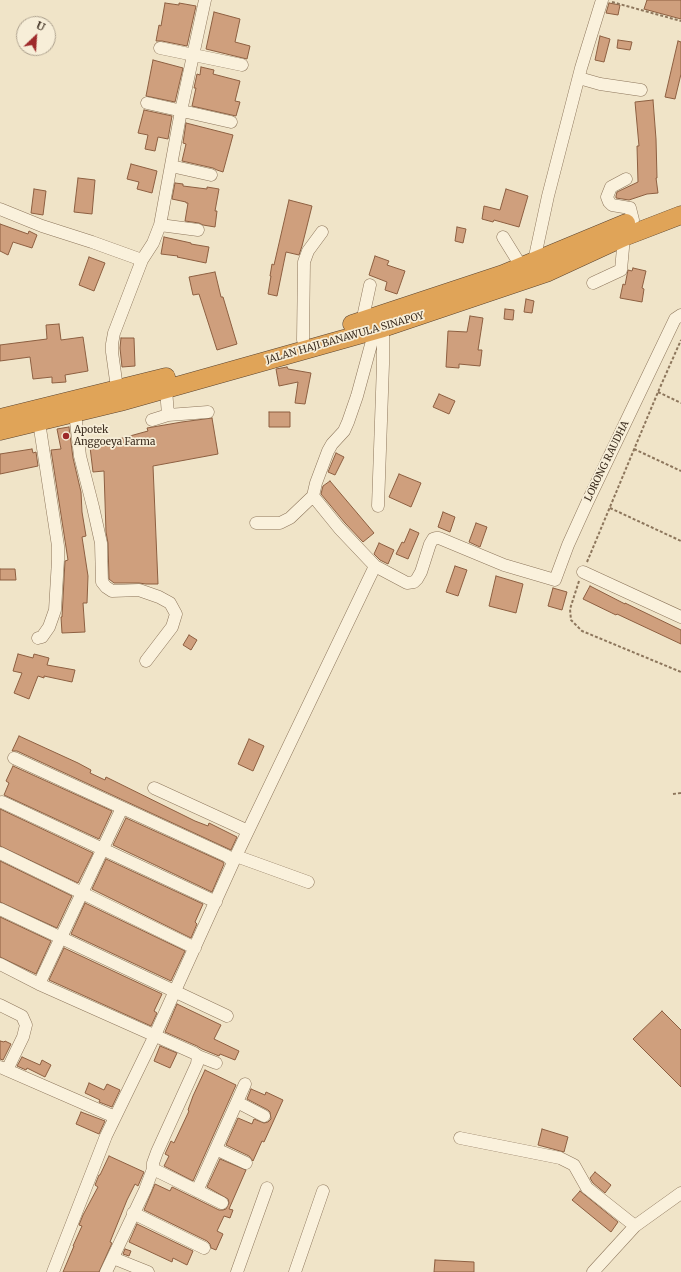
<!DOCTYPE html>
<style>
body{margin:0}
#map{position:relative;width:681px;height:1272px;overflow:hidden;background:#f0e4c8;font-family:Merriweather,serif}
canvas{display:block}
.north{position:absolute;left:16px;top:16px;width:40px;height:40px;box-sizing:border-box;background:#f7eed8;border:1px solid #ada18e;border-radius:50%;rotate:25deg;font-size:11px;font-weight:700;line-height:16px;text-align:center;color:#3d2e20}
.north::after{content:'';display:block;margin:auto;width:14px;height:18px;background:#9e2a2b;clip-path:polygon(50% 0,100% 100%,50% 72%,0 100%)}
</style>
<div id="map">
<canvas width="681" height="1272"></canvas>
<div class="north">U</div>
</div>
<script>
const context = document.querySelector('canvas').getContext('2d');
context.lineJoin = 'round';
function fill(path, color) {
  context.fillStyle = color;
  context.fill(path, 'evenodd');
}
function toPath(rows) {
  const path = new Path2D();
  for (const r of rows) {
    path.moveTo(r[0], r[1]);
    for (let i = 2; i < r.length; i += 2) path.lineTo(r[i], r[i + 1]);
  }
  return path;
}
function trace(path, color, width, dash) {
  context.strokeStyle = color;
  context.lineWidth = width;
  context.lineCap = dash ? 'butt' : 'round';
  context.setLineDash(dash || []);
  context.stroke(path);
}
function drawText(font, color, halo, rows, align = 'center') {
  context.font = font + ' Merriweather,serif';
  context.lineWidth = 3.5;
  context.setLineDash([]);
  context.textBaseline = 'middle';
  context.strokeStyle = halo;
  context.fillStyle = color;
  for (const [text, x, y, turn = 0] of rows) {
    context.save();
    context.translate(x, y);
    context.rotate((+turn || 0) * Math.PI / 180);
    context.textAlign = isNaN(turn) ? turn : align;
    if (halo) context.strokeText(text, 0, 0);
    context.fillText(text, 0, 0);
    context.restore();
  }
}
const building = toPath([
 [647,0,681,0,681,19,644,9,647,0],
 [165,3,179,5,179,3,196,6,187,46,162,41,156,41,159,25,161,26,165,3],
 [609,3,620,5,618,15,606,13,609,3],
 [214,12,240,19,235,42,250,46,247,59,206,49,214,12],
 [600,36,610,39,604,62,595,60,600,36],
 [618,40,632,42,630,50,617,48,618,40],
 [678,41,681,42,681,74,675,99,665,97,678,41],
 [153,60,183,68,175,102,146,96,153,60],
 [201,67,214,70,213,74,240,81,235,101,240,102,236,116,192,106,196,88,194,88,197,74,200,75,201,67],
 [653,100,656,139,657,178,656,178,658,193,647,194,629,200,616,198,616,196,617,192,638,182,637,146,639,146,635,102,653,100],
 [144,110,172,116,168,139,158,137,155,151,145,149,148,135,138,133,144,110],
 [186,123,233,135,223,172,217,170,213,168,182,161,186,144,183,143,186,123],
 [131,164,157,171,152,193,137,189,139,182,127,179,131,164],
 [78,178,95,180,92,214,74,212,78,178],
 [175,183,183,184,183,186,207,189,207,187,219,189,215,211,217,211,215,227,203,225,199,223,185,221,188,203,186,203,186,202,172,199,175,183],
 [34,189,46,191,43,215,31,213,34,189],
 [506,189,528,196,519,227,494,220,493,222,482,219,484,206,500,210,506,189],
 [289,200,312,206,302,246,299,255,286,252,277,296,268,294,271,276,270,276,272,264,274,265,289,200],
 [0,224,28,234,29,231,37,235,32,248,13,242,8,255,0,251,0,224],
 [457,227,466,229,463,243,455,241,457,227],
 [164,237,191,243,191,244,209,247,206,263,177,257,178,256,161,254,164,237],
 [375,256,389,261,387,265,405,271,397,294,385,290,387,282,369,275,375,256],
 [89,257,105,263,94,291,79,285,89,257],
 [633,268,646,271,642,288,644,289,642,302,620,298,623,284,625,285,628,270,632,271,633,268],
 [215,272,221,297,223,297,237,344,217,350,199,294,193,295,189,277,215,272],
 [526,299,534,301,532,313,524,312,526,299],
 [505,309,514,310,513,320,504,319,505,309],
 [470,316,483,318,478,350,482,350,480,366,459,364,459,368,446,367,448,331,467,332,470,316],
 [59,324,61,340,83,337,88,371,65,375,66,382,52,383,52,377,33,379,30,357,0,361,0,345,47,339,46,325,59,324],
 [121,338,134,338,135,366,122,367,120,348,121,338],
 [287,367,288,369,311,373,305,404,295,403,298,382,279,386,276,369,287,367],
 [439,394,455,401,449,414,433,407,439,394],
 [269,412,290,412,290,427,269,427,269,412],
 [212,418,218,454,153,466,158,584,146,584,139,583,114,583,109,579,108,543,106,532,104,471,93,472,90,447,148,431,147,428,182,422,212,418],
 [69,427,73,458,81,492,82,512,86,536,82,537,88,576,87,603,83,603,85,632,62,633,61,617,62,617,65,561,68,560,51,450,61,449,57,429,69,427],
 [32,449,33,453,36,452,38,466,0,474,0,454,32,449],
 [336,453,344,457,335,475,328,472,336,453],
 [399,474,421,483,411,507,389,497,399,474],
 [330,481,374,533,363,542,345,523,321,494,323,486,330,481],
 [443,512,455,517,450,532,438,527,443,512],
 [476,523,487,527,480,547,469,542,476,523],
 [410,529,419,533,408,559,396,554,402,542,404,543,410,529],
 [379,543,394,550,388,564,380,560,374,554,379,543],
 [455,566,467,570,458,596,446,592,455,566],
 [0,569,15,569,16,580,0,580,0,569],
 [496,576,523,584,516,613,489,606,496,576],
 [590,586,625,604,625,603,681,630,681,644,617,614,616,615,583,599,590,586],
 [553,588,567,592,562,610,548,606,553,588],
 [189,635,197,640,191,650,183,645,189,635],
 [18,654,33,658,34,654,49,658,47,665,75,670,72,682,44,676,44,678,38,676,29,699,14,693,22,673,13,671,18,654],
 [19,736,78,763,91,770,90,773,105,780,106,777,195,821,208,826,209,823,237,837,231,850,17,751,12,751,19,736],
 [249,739,264,746,253,771,238,764,249,739],
 [13,766,112,811,99,839,4,795,9,783,6,781,13,766],
 [0,809,93,853,78,883,0,846,0,809],
 [126,818,223,862,224,864,212,892,113,845,126,818],
 [106,859,203,904,195,922,197,924,191,938,92,889,106,859],
 [0,861,72,896,57,928,0,902,0,861],
 [85,903,185,951,171,981,71,934,85,903],
 [0,917,51,941,36,974,0,957,0,917],
 [64,948,162,994,154,1011,157,1013,151,1026,49,980,64,948],
 [177,1004,221,1025,214,1039,239,1051,235,1060,220,1054,219,1056,202,1049,197,1046,165,1032,177,1004],
 [662,1011,681,1030,681,1087,633,1039,662,1011],
 [0,1041,4,1042,5,1041,11,1044,3,1060,0,1059,0,1041],
 [160,1046,177,1053,170,1068,154,1061,160,1046],
 [22,1057,40,1065,42,1060,51,1065,45,1077,27,1068,26,1070,17,1066,22,1057],
 [205,1070,236,1085,193,1181,164,1166,169,1156,165,1154,171,1141,174,1143,189,1111,188,1110,193,1096,205,1070],
 [89,1083,104,1090,107,1084,120,1090,112,1107,99,1102,100,1100,85,1093,89,1083],
 [251,1089,265,1095,266,1092,283,1100,264,1142,262,1141,253,1161,249,1156,226,1145,238,1118,252,1124,254,1119,264,1123,268,1122,271,1119,270,1112,268,1110,247,1099,251,1089],
 [81,1112,105,1121,99,1134,76,1124,81,1112],
 [542,1129,568,1137,564,1152,538,1145,542,1129],
 [109,1156,144,1172,138,1186,135,1184,127,1200,110,1242,112,1243,99,1272,63,1272,74,1246,73,1246,82,1226,79,1225,83,1215,98,1187,95,1185,99,1175,100,1175,109,1156],
 [220,1159,246,1170,229,1209,233,1210,230,1218,224,1216,217,1231,223,1234,216,1250,211,1248,210,1244,207,1241,144,1210,155,1184,170,1191,172,1187,219,1210,223,1210,226,1209,229,1203,228,1199,207,1187,220,1159],
 [595,1172,611,1185,605,1193,593,1183,590,1178,595,1172],
 [580,1191,618,1222,611,1232,572,1200,580,1191],
 [137,1224,193,1251,187,1265,173,1258,172,1262,129,1242,137,1224],
 [125,1249,131,1251,129,1256,123,1254,125,1249],
 [435,1260,474,1262,474,1272,434,1272,435,1260]
]);
const path = toPath([
 [612,2,681,21],
 [658,392,681,403],
 [634,449,681,471],
 [610,508,681,541],
 [587,562,658,392,681,340],
 [579,581,570,609,571,620,582,631,681,672],
 [673,794,681,793]
]);
const minor = toPath([
 [160,48,242,65],
 [579,78,600,84,641,90],
 [147,103,231,122],
 [171,166,211,175],
 [626,179,611,187,607,197,609,202,612,205,630,208,633,220],
 [0,209,42,226,92,242,142,260],
 [160,225,198,230],
 [503,237,521,266],
 [534,261,548,196,581,68,602,0],
 [593,283,621,270,624,237],
 [362,322,370,285],
 [375,330,357,396,348,422,344,431,332,444,328,451,316,483,313,496,339,528,375,566,407,583,414,582,417,579,421,572,430,544,433,539,436,538,439,538,504,565,555,580,568,545,587,503,675,319,681,315],
 [303,340,304,262,308,251,322,232],
 [117,388,112,352,112,344,114,333,142,260,153,243,160,225,181,111,205,0],
 [166,389,168,415],
 [75,413,80,456,93,507,101,543,102,582,106,587,112,591,139,590,159,597,170,603,176,614,172,627,146,661],
 [152,420,168,415,208,412],
 [378,506,383,364,383,328],
 [256,523,280,523,290,518,313,496],
 [583,572,681,617],
 [38,638,42,637,49,627,55,610,58,560,58,546,39,422],
 [14,758,227,856,233,862],
 [154,788,248,831],
 [2,802,216,902],
 [0,853,195,948],
 [236,856,308,882],
 [0,909,227,1016],
 [0,964,39,984,194,1053,198,1056,197,1064,157,1152,153,1163,153,1169,145,1190,106,1272],
 [39,984,122,808],
 [0,1005,22,1016,26,1025,23,1037,7,1070],
 [198,1056,216,1063],
 [0,1067,115,1117],
 [237,1102,264,1116],
 [460,1138,560,1158,574,1165,587,1188,635,1226],
 [216,1149,246,1163],
 [153,1169,222,1203],
 [197,1191,245,1084],
 [133,1213,204,1248],
 [113,1258,148,1272],
 [53,1272,106,1136,155,1035,236,856,375,566],
 [237,1272,267,1188],
 [295,1272,323,1191],
 [593,1272,635,1226,681,1193]
]);
const highway = toPath([
 [352,324,503,274,626,223],
 [0,418,166,377],
 [0,431,120,402,383,328,546,273,624,237,681,215]
]);
const markers = [
 [66,436,4,"#9e2a2b"]
];
const streetNames = [
 ["JALAN HAJI BANAWULA SINAPOY",345,338,-16],
 ["LORONG RAUDHA",607,461,-64]
];
const poiNames = [
 ["Apotek",74,430],
 ["Anggoeya Farma",74,442]
];
fill(building, '#cf9f7d');
trace(building, '#8d5f41', 1);
trace(minor, '#8d765c', 13);
trace(highway, '#5b4430', 19);
trace(path, '#8d765c', 2, [3, 2]);
trace(minor, '#faf1dc', 12);
trace(highway, '#e0a458', 18);
for (const [x, y, r, color] of markers) {
  const dot = new Path2D();
  dot.arc(x, y, r, 0, 2 * Math.PI);
  context.fillStyle = color;
  context.fill(dot);
  trace(dot, '#f7eed8', 1.5);
}
drawText('10px', '#3d2e20', '#f7eed8', streetNames);
drawText('10px', '#3d2e20', '#f7eed8', poiNames, 'left');
</script>
